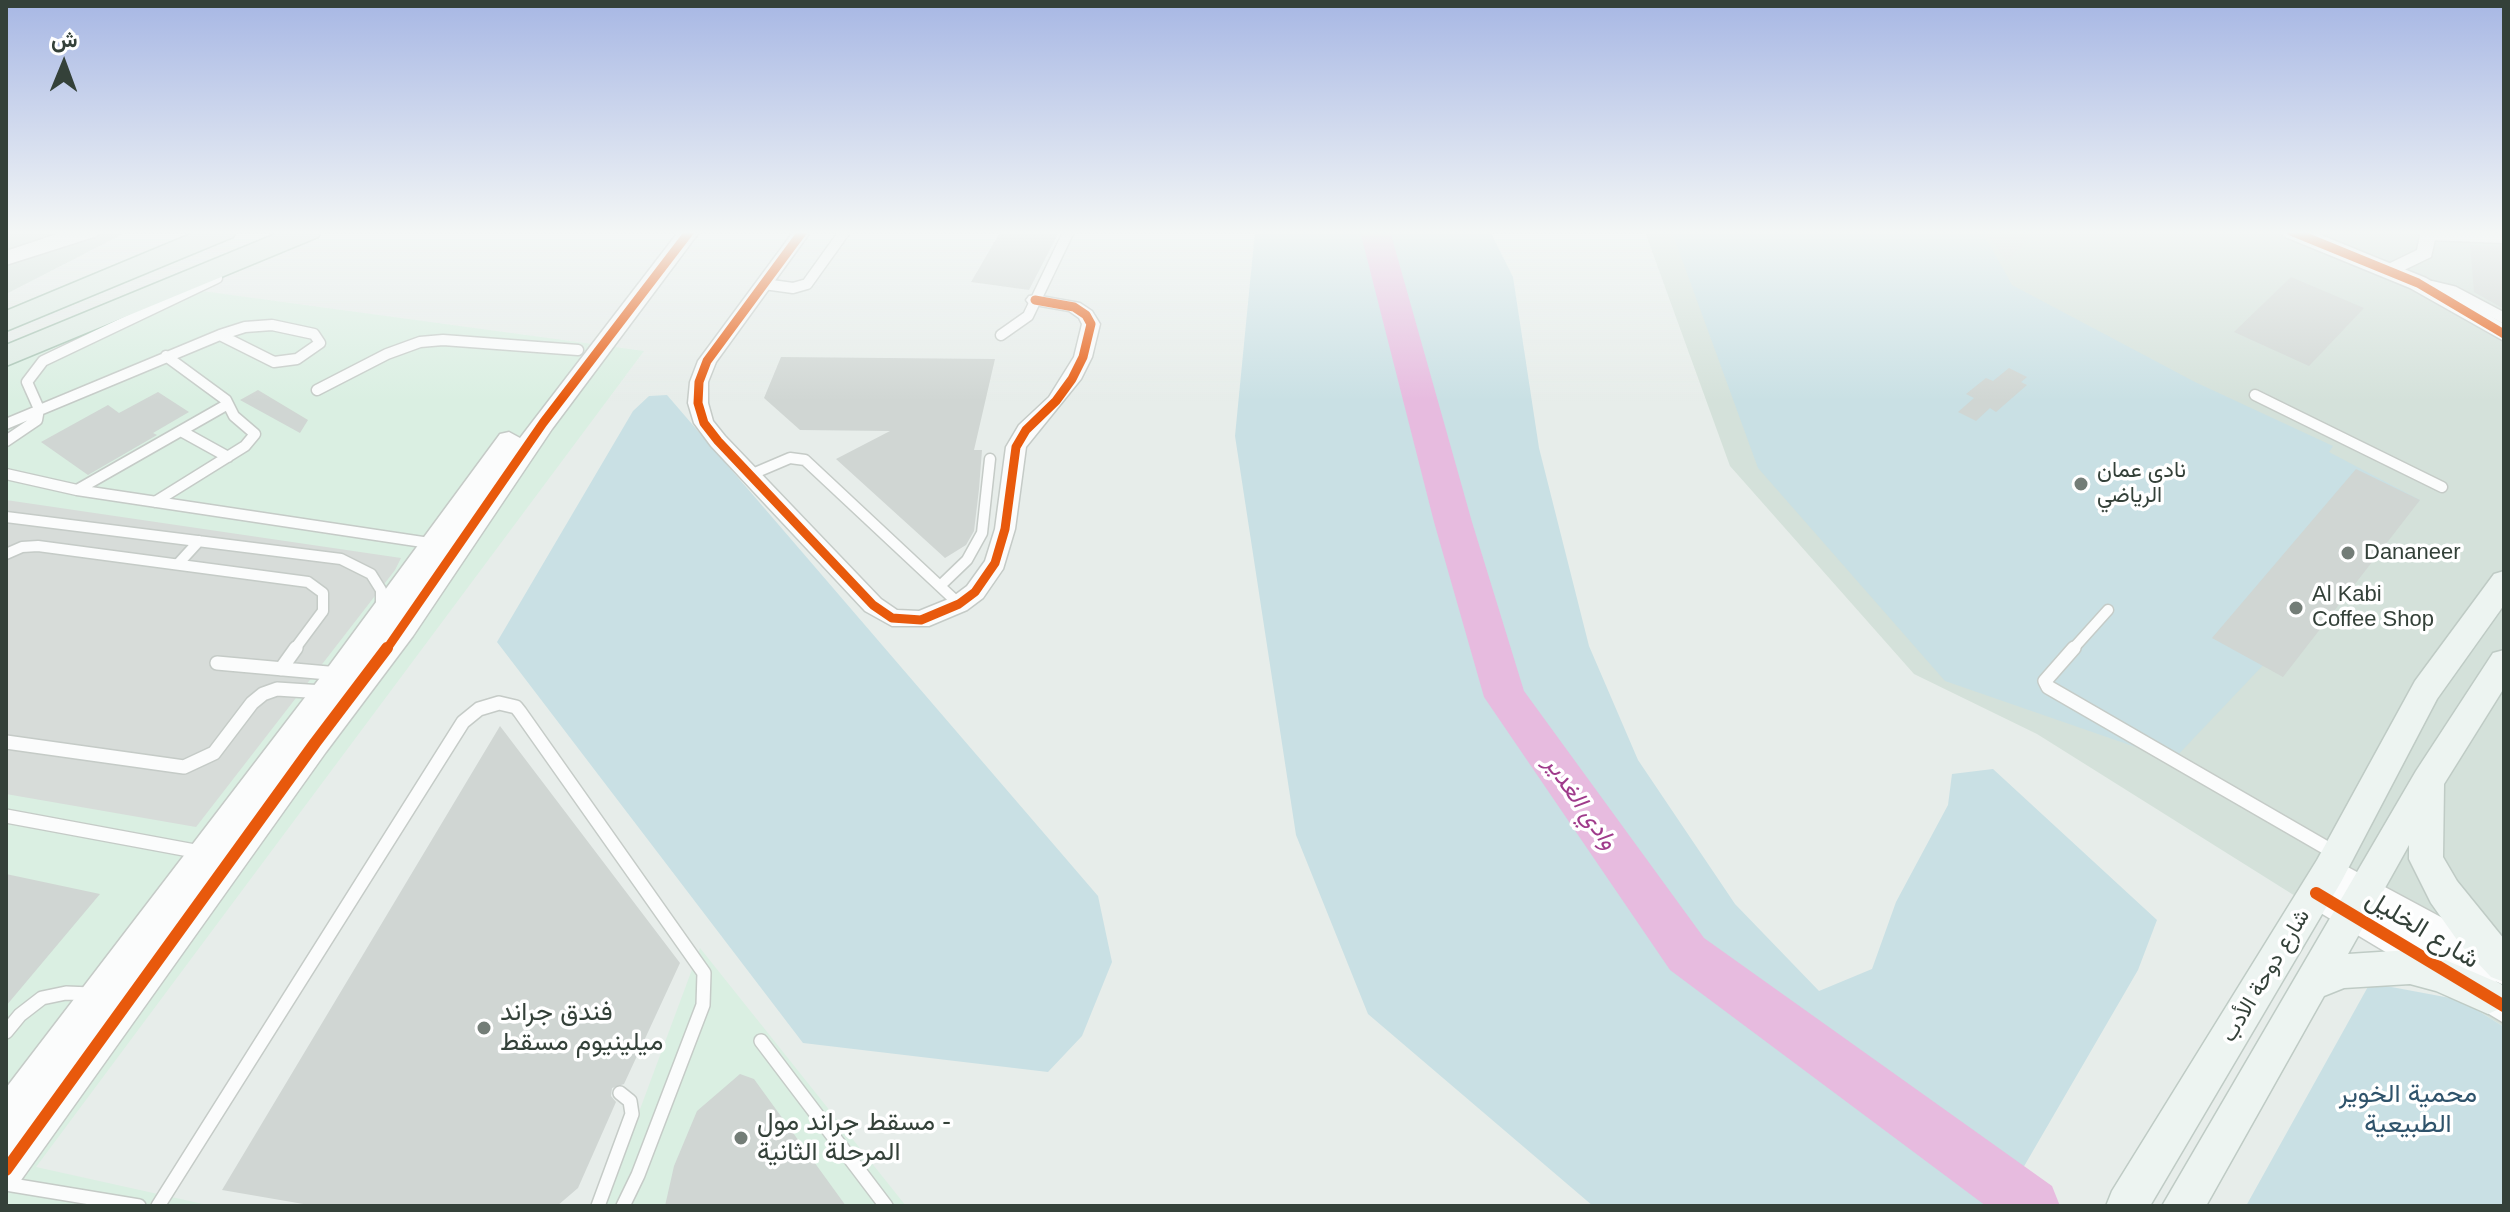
<!DOCTYPE html>
<meta charset="utf-8">
<style>
body{margin:0}
#map{position:relative;width:2510px;height:1212px;overflow:hidden;background:#e7edea;font-family:Arial,Vazirmatn,sans-serif}
canvas{display:block}
.frame{position:absolute;inset:0;border:8px solid #344139;pointer-events:none}
.north{position:absolute;left:24px;top:24px;width:80px;height:80px;-webkit-text-stroke:6px #fff;paint-order:stroke;rotate:1deg;font-size:22px;font-weight:700;line-height:32px;text-align:center;color:#344139}
.north::after{content:'';display:block;margin:auto;width:28px;height:36px;background:#344139;clip-path:polygon(50% 0,100% 100%,50% 72%,0 100%)}
</style>
<div id="map">
<canvas width="2510" height="1212"></canvas>
<div class="frame"></div>
<div class="north">ش</div>
</div>
<script>
const context = document.querySelector('canvas').getContext('2d');
context.lineJoin = 'round';
function fill(path, color) {
  context.fillStyle = color;
  context.fill(path, 'evenodd');
}
function toPath(rows) {
  const path = new Path2D();
  for (const r of rows) {
    path.moveTo(r[0], r[1]);
    for (let i = 2; i < r.length; i += 2) path.lineTo(r[i], r[i + 1]);
  }
  return path;
}
function trace(path, color, width, dash) {
  context.strokeStyle = color;
  context.lineWidth = width;
  context.lineCap = dash ? 'butt' : 'round';
  context.setLineDash(dash || []);
  context.stroke(path);
}
function drawText(font, color, halo, rows, align = 'center') {
  context.font = font + ' Arial,Vazirmatn,sans-serif';
  context.lineWidth = 7;
  context.setLineDash([]);
  context.textBaseline = 'middle';
  context.strokeStyle = halo;
  context.fillStyle = color;
  for (const [text, x, y, turn = 0] of rows) {
    context.save();
    context.translate(x, y);
    context.rotate((+turn || 0) * Math.PI / 180);
    context.textAlign = isNaN(turn) ? turn : align;
    if (halo) context.strokeText(text, 0, 0);
    context.fillText(text, 0, 0);
    context.restore();
  }
}
const residential = toPath([
 [6,231,129,231,6,294],
 [2504,231,2504,1027,2037,734,1914,674,1730,466,1645,232]
]);
const commercial = toPath([
 [180,288,644,351,36,1167,212,1206,6,1206,6,364],
 [700,948,906,1206,604,1206]
]);
const green = toPath([
 [1255,231,1490,231,1513,277,1539,448,1589,646,1638,760,1735,904,1819,991,1872,969,1896,902,1948,805,1952,774,1993,769,2157,920,2138,970,2001,1206,1593,1206,1368,1014,1296,835,1235,436],
 [1982,231,2012,285,2195,382,2333,446,2329,452,2420,500,2173,760,1945,681,1758,468,1672,232],
 [667,395,1098,896,1112,962,1082,1036,1048,1072,803,1043,497,642,633,411,649,396],
 [2370,983,2461,1000,2504,1027,2504,1206,2246,1206]
]);
const parking = toPath([
 [1986,231,2037,231,2006,261],
 [6,500,401,558,395,570,196,827,6,794]
]);
const river = toPath([
 [1360,231,1390,231,1472,522,1524,691,1704,938,2052,1186,2060,1206,1986,1206,1670,970,1484,697,1434,522,1360,231]
]);
const building = toPath([
 [1000,232,1059,232,1029,290,971,282],
 [2470,245,2504,246,2504,309,2474,292],
 [2291,277,2364,308,2309,366,2234,332],
 [781,357,995,359,974,450,982,450,979,489,974,531,966,545,945,558,836,459,890,431,800,430,764,398],
 [2009,368,2027,377,2021,382,2027,385,1996,412,1990,408,1976,421,1958,412,1974,398,1966,394,1986,378,1993,381],
 [258,390,308,420,300,433,240,400],
 [158,392,189,412,153,433,157,435,88,475,41,442,108,405,119,413],
 [2356,469,2420,500,2283,677,2212,638],
 [500,726,680,963,624,1084,612,1088,611,1096,616,1102,578,1188,557,1206,315,1206,222,1190],
 [6,874,100,894,6,1006],
 [740,1074,754,1079,846,1206,665,1206,674,1166,697,1111]
]);
const serviceFar1 = toPath([
 [2428,235,2504,238],
 [764,284,793,288,807,284,845,231],
 [2432,286,2453,291,2504,318],
 [272,325,314,334,320,343,297,359,274,362,220,335,245,327,272,325],
 [1001,335,1028,316,1069,231],
 [317,390,387,354,420,342,443,340,578,350],
 [2255,395,2442,487],
 [6,424,220,335],
 [181,431,228,457],
 [6,441,37,420,39,409,27,382,43,361,217,278],
 [6,474,77,490,436,544],
 [750,475,790,458,805,460,959,604],
 [77,490,228,404],
 [155,502,245,446,255,434,234,416,226,400,166,356],
 [6,517,341,559,371,574,381,590,381,607],
 [6,554,22,547,38,546,308,582,323,593,323,611,294,650],
 [178,564,199,541],
 [940,586,967,560,982,533,990,459],
 [2072,650,2108,610]
]);
const service = toPath([
 [2074,648,2045,681,2048,687,2337,854],
 [217,663,339,674],
 [281,669,296,648],
 [6,742,184,767,214,753,252,703,263,694,277,689,323,692],
 [6,816,200,852],
 [6,1032,20,1015,42,998,66,993,91,994],
 [761,1041,886,1206],
 [6,1184,139,1206],
 [158,1206,463,722,479,709,499,703,516,707,520,712,704,973,703,1005,638,1175,623,1206],
 [598,1206,632,1114,630,1101,620,1093]
]);
const minor = toPath([
 [794,231,811,231,716,362,708,382,708,403,713,421,725,436,881,599,897,610,919,611,951,598,967,586,985,561,995,529,1006,447,1019,425,1049,397,1074,357,1082,324,1079,318,1069,311,1029,304,1026,300,1029,296,1035,295,1080,303,1092,311,1100,324,1092,357,1081,379,1026,447,1015,529,1003,569,983,598,967,610,929,626,892,626,865,611,711,446,694,423,688,403,690,382,698,361,794,231],
 [2421,231,2437,231,2431,257,2396,274,2384,274,2381,270,2384,266,2417,250,2421,231]
]);
const tertiary = toPath([
 [66,231,99,231,97,236,6,265,6,251,66,231],
 [679,231,700,231,552,429,413,636,326,752,19,1183,6,1189,6,1088,329,666,500,434,509,432,520,438,679,231],
 [2281,231,2311,231,2426,278,2504,324,2504,341,2410,288,2283,236,2281,231],
 [2329,857,2504,951,2504,985,2495,981,2504,987,2504,1023,2304,903,2299,893,2304,883,2316,878,2313,871,2317,861,2329,857]
]);
const secondary = toPath([
 [2504,571,2504,605,2437,699,2341,882,2150,1206,2106,1206,2112,1191,2317,860,2415,681,2494,574,2504,571],
 [2504,650,2504,688,2444,784,2443,857,2457,881,2504,939,2504,982,2491,977,2460,944,2431,903,2409,859,2409,845,2348,954,2410,950,2441,958,2501,984,2504,990,2501,1008,2488,1014,2436,991,2410,984,2344,988,2324,996,2206,1206,2162,1206,2416,771,2493,653,2504,650]
]);
const trunk = toPath([
 [198,231,236,231,233,237,6,331,6,311,198,231],
 [283,231,321,231,318,237,6,366,6,345,283,231]
]);
const cyclewayFar1 = toPath([
 [803,231,707,361,699,382,698,403,704,423,718,441,873,605,892,618,921,620,959,604,975,592,995,563,1005,529,1016,447,1026,430,1056,401,1072,379,1083,357,1091,324,1086,315,1074,307,1035,300],
 [2291,231,2418,283,2504,334],
 [386,650,543,423,690,231]
]);
const cycleway = toPath([
 [2316,893,2504,1006],
 [6,1170,315,743,387,648]
]);
const markers = [
 [2081,484,8,"#737d77"],
 [2348,553,8,"#737d77"],
 [2296,608,8,"#737d77"],
 [484,1028,8,"#737d77"],
 [741,1138,8,"#737d77"]
];
const poiNames = [
 ["نادي عمان",2097,471],
 ["الرياضي",2097,496],
 ["Dananeer",2364,553],
 ["Al Kabi",2312,595],
 ["Coffee Shop",2312,620]
];
const streetNames = [
 ["شارع دوحة الأدب",2266,976,-59]
];
const waterNames = [
 ["وادي الغدير",1580,803,55]
];
const nearStreetnames = [
 ["شارع الخليل",2422,930,31]
];
const nearPoinames = [
 ["فندق جراند",500,1013],
 ["ميلينيوم مسقط",500,1043],
 ["مسقط جراند مول -",757,1123],
 ["المرحلة الثانية",757,1153]
];
const nearParknames = [
 ["محمية الخوير",2408,1095],
 ["الطبيعية",2408,1125]
];
fill(residential, '#d4e1da');
fill(commercial, '#daefe2');
fill(green, '#c9e0e4');
fill(parking, '#d7dcd9');
fill(river, '#e7bbdf');
fill(building, '#d0d6d3');
trace(serviceFar1, '#c5cbc7', 13);
trace(service, '#c5cbc7', 16);
trace(minor, '#c5cbc7', 3);
trace(tertiary, '#c5cbc7', 3);
trace(secondary, '#bfcbc5', 3);
trace(trunk, '#a5c2b1', 3);
trace(serviceFar1, '#fbfcfc', 10);
trace(service, '#fbfcfc', 13);
fill(minor, '#fbfcfc');
fill(tertiary, '#fbfcfc');
fill(secondary, '#edf4f1');
fill(trunk, '#deece4');
trace(cyclewayFar1, '#e8590c', 9);
trace(cycleway, '#e8590c', 12);
const sky = context.createLinearGradient(0, 0, 0, 401);
sky.addColorStop(0, '#a7b7e4');
sky.addColorStop(0.58, '#f4f7f6');
sky.addColorStop(1, '#f4f7f600');
context.fillStyle = sky;
context.fillRect(0, 0, 2510, 401);
for (const [x, y, r, color] of markers) {
  const dot = new Path2D();
  dot.arc(x, y, r, 0, 2 * Math.PI);
  context.fillStyle = color;
  context.fill(dot);
  trace(dot, '#fff', 3);
}
drawText('22px', '#344139', '#fff', poiNames, 'left');
drawText('22px', '#344139', '#fff', streetNames);
drawText('italic 24px', '#9f3b8b', '#fff', waterNames);
drawText('26px', '#344139', '#fff', nearStreetnames);
drawText('26px', '#344139', '#fff', nearPoinames, 'left');
drawText('26px', '#2f536b', '#fff', nearParknames);
</script>
